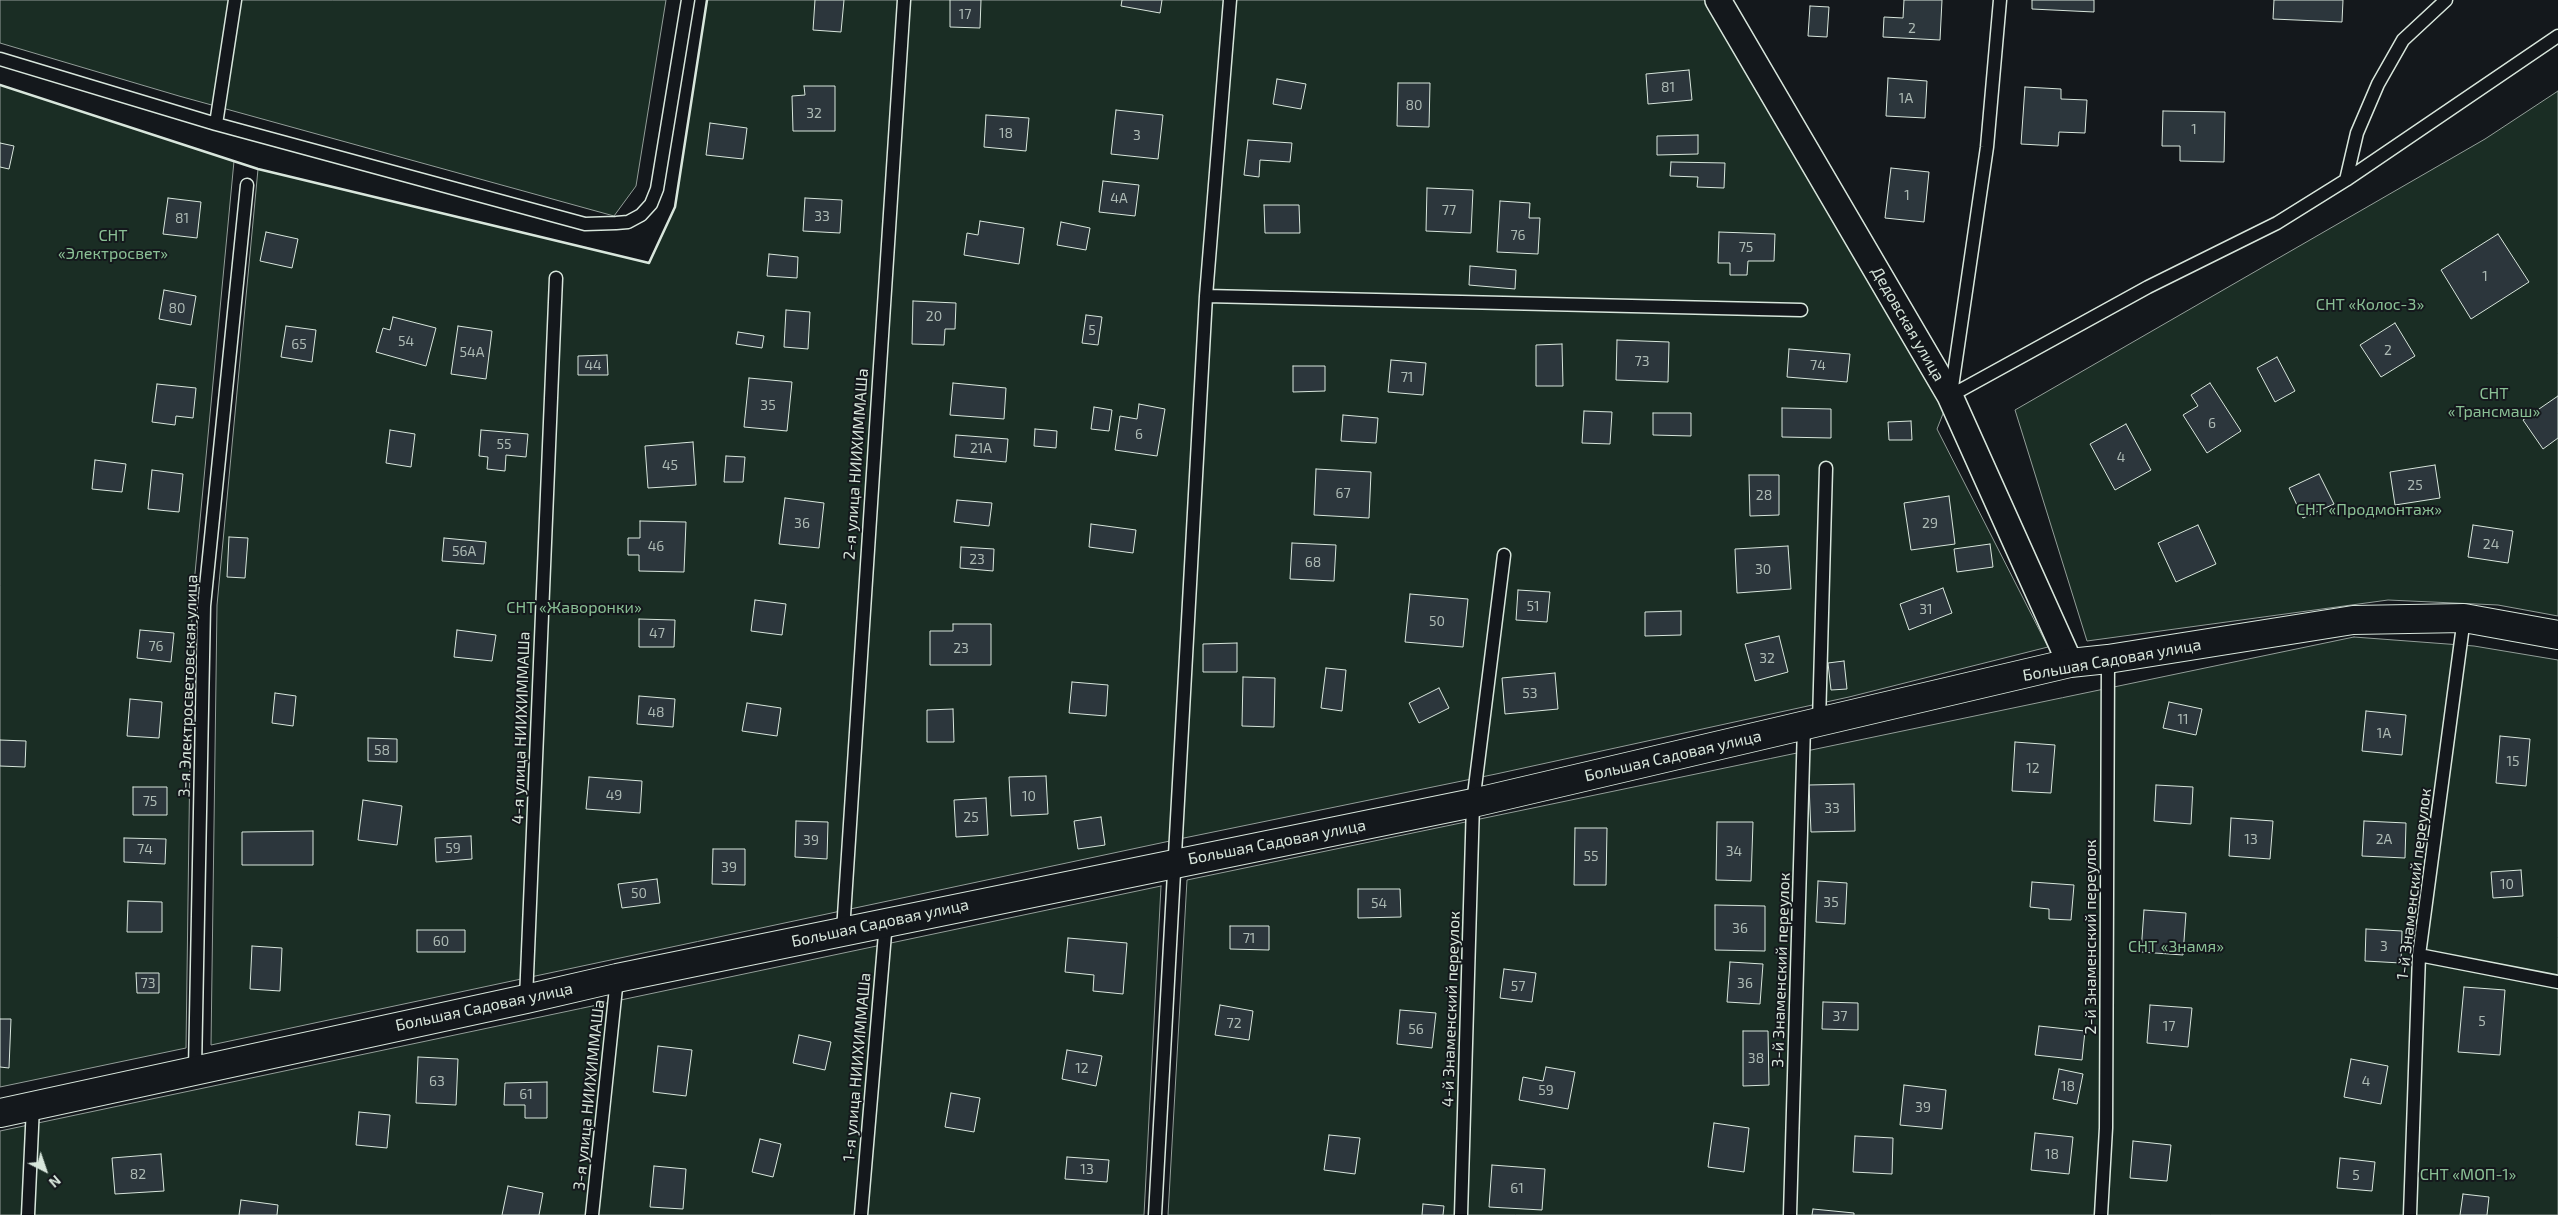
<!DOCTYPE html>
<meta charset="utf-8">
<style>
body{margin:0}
#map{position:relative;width:2558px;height:1215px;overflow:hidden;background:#14181c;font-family:"Exo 2",sans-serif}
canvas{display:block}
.north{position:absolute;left:20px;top:1145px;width:50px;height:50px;-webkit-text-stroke:4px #14181c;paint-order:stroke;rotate:139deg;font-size:14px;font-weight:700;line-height:20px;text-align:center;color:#d8e6dc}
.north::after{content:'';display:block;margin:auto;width:18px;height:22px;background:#d8e6dc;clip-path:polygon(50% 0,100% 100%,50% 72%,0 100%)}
</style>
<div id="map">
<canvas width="2558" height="1215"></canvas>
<div class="north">N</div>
</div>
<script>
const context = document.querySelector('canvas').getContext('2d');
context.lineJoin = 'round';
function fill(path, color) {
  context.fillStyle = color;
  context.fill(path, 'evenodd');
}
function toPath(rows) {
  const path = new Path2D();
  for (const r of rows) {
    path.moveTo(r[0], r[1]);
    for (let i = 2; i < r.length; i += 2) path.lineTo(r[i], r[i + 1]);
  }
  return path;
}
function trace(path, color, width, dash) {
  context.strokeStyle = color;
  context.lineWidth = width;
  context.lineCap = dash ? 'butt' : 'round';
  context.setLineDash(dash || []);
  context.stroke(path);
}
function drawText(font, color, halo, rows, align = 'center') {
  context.font = font + ' "Exo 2",sans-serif';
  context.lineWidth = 4;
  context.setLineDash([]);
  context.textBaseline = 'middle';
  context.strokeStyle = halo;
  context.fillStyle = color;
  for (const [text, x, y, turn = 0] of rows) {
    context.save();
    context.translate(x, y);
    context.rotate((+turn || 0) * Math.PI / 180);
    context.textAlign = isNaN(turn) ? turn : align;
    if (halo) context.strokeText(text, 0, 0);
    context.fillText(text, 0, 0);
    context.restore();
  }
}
const green = toPath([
 [0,0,666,0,636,186,614,216,179,96,0,43,0,0],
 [707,0,1718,0,1950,396,1937,429,2048,647,1849,697,1496,774,1184,838,211,1045,217,605,258,169,649,263,675,207,707,0],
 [0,85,234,161,192,605,186,1048,0,1087,0,85],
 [2558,91,2558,616,2498,605,2388,600,2087,641,2015,410,2485,139,2558,91],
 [2354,637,2474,646,2558,660,2558,1215,1168,1215,1187,880,2354,637],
 [1161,886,1144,1215,0,1215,0,1131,1161,886]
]);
const building = toPath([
 [815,0,844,0,841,32,813,30,815,0],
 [950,0,981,0,980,28,950,27,950,0],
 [1122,0,1162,0,1160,13,1121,6,1122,0],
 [1904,0,1942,0,1940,40,1883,37,1884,17,1903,18,1904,0],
 [2032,0,2094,0,2094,12,2032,9,2032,0],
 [2274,0,2343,0,2342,22,2273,19,2274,0],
 [1810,6,1829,7,1827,37,1808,36,1810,6],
 [1689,70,1692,100,1648,104,1646,74,1689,70],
 [1888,78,1927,81,1925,118,1886,116,1888,78],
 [1277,79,1306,84,1301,109,1273,104,1277,79],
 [1398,83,1430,83,1429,127,1397,126,1398,83],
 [804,86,835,86,835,131,793,131,792,96,805,95,804,86],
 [2025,87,2061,89,2061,99,2087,100,2085,133,2059,132,2058,146,2021,144,2025,87],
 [1116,110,1163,115,1158,159,1111,154,1116,110],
 [2163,111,2225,112,2224,162,2180,161,2180,146,2162,146,2163,111],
 [986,115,1029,118,1026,151,984,147,986,115],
 [710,123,747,128,743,159,706,155,710,123],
 [1698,135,1698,154,1657,155,1657,136,1698,135],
 [1248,140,1292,143,1290,162,1260,160,1259,177,1244,175,1248,140],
 [0,143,14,146,9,169,0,167,0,143],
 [1671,162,1725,163,1724,188,1697,187,1698,177,1670,176,1671,162],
 [1891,168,1929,172,1924,222,1885,218,1891,168],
 [1103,181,1139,185,1135,216,1099,212,1103,181],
 [1427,188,1473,190,1471,233,1426,231,1427,188],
 [168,198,201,202,197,238,163,234,168,198],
 [805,198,842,200,840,233,803,231,805,198],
 [1500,201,1530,203,1529,218,1540,218,1538,254,1497,252,1500,201],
 [1264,205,1299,205,1300,233,1265,233,1264,205],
 [980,221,1024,228,1019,264,964,255,967,233,978,235,980,221],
 [1061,222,1090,228,1086,250,1057,245,1061,222],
 [266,232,298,239,292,268,260,261,266,232],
 [1719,232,1775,234,1774,261,1748,261,1747,275,1730,275,1730,263,1718,263,1719,232],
 [2498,234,2529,282,2471,319,2441,270,2498,234],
 [769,254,798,257,797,278,767,276,769,254],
 [1470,266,1516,270,1515,289,1469,285,1470,266],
 [164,290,196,296,191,325,159,319,164,290],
 [913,301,956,303,955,329,945,329,944,345,912,344,913,301],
 [786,310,810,312,808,349,784,347,786,310],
 [1086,315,1102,317,1098,345,1082,343,1086,315],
 [393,317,436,328,426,366,376,352,383,328,390,330,393,317],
 [2395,323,2415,356,2381,377,2360,345,2395,323],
 [286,326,316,330,312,362,281,357,286,326],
 [458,326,492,331,486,379,451,374,458,326],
 [738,332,764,336,762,348,736,344,738,332],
 [1617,340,1669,342,1668,382,1616,380,1617,340],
 [1562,344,1563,386,1536,386,1536,345,1562,344],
 [1789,349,1850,354,1847,382,1787,377,1789,349],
 [607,355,608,375,578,375,578,356,607,355],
 [2277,357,2295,391,2275,402,2257,368,2277,357],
 [1391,360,1426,363,1423,395,1388,392,1391,360],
 [1293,366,1325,366,1325,391,1293,392,1293,366],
 [749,378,792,382,787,431,744,427,749,378],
 [953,383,1006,388,1004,419,950,415,953,383],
 [2210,383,2241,431,2207,453,2183,415,2198,406,2191,395,2210,383],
 [157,384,196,388,193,418,176,416,175,425,152,422,157,384],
 [2558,396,2558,438,2543,449,2523,420,2558,396],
 [1139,404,1165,409,1157,456,1115,450,1120,416,1137,419,1139,404],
 [1094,407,1112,410,1109,431,1091,429,1094,407],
 [1782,408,1831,409,1831,438,1782,437,1782,408],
 [1584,411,1612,412,1610,444,1582,443,1584,411],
 [1653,413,1691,413,1691,436,1653,435,1653,413],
 [1343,415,1378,418,1376,443,1341,441,1343,415],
 [1911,421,1912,440,1889,440,1888,422,1911,421],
 [2126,424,2151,470,2115,490,2090,444,2126,424],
 [1035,429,1057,431,1056,448,1034,446,1035,429],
 [390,430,415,434,411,467,386,463,390,430],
 [481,430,528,434,526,457,506,455,505,471,487,469,488,457,479,456,481,430],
 [956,435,1008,439,1006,462,954,457,956,435],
 [693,442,696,485,648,488,645,446,693,442],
 [726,456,745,457,743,482,724,482,726,456],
 [95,460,126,464,122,492,92,489,95,460],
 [2435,465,2440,498,2395,505,2390,472,2435,465],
 [1316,469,1371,472,1369,518,1314,515,1316,469],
 [152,470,183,474,179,512,148,509,152,470],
 [2319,474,2334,504,2303,518,2289,488,2319,474],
 [1749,475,1779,475,1779,515,1750,516,1749,475],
 [1949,496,1955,544,1911,550,1904,503,1949,496],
 [785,498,824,503,819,548,779,544,785,498],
 [957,500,992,503,989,526,954,522,957,500],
 [640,521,686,522,684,572,639,571,639,555,628,555,628,538,640,538,640,521],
 [1091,524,1136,530,1133,553,1089,547,1091,524],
 [2198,525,2216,564,2176,582,2158,543,2198,525],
 [2473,525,2513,531,2508,563,2468,557,2473,525],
 [229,537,248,538,245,578,227,577,229,537],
 [444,538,486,542,484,564,442,561,444,538],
 [1292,543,1336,545,1334,581,1290,579,1292,543],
 [1990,544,1993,567,1957,572,1954,549,1990,544],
 [1788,546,1791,589,1737,593,1735,549,1788,546],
 [961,547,994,549,993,571,960,568,961,547],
 [1943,588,1952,613,1909,630,1900,604,1943,588],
 [1518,590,1550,592,1547,622,1516,620,1518,590],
 [1410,594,1468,599,1463,647,1405,642,1410,594],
 [755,600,786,604,782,635,751,631,755,600],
 [1681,611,1681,635,1645,636,1645,612,1681,611],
 [639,619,675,620,674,647,639,647,639,619],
 [953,624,991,624,991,665,930,665,930,631,953,631,953,624],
 [140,630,174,633,171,662,137,658,140,630],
 [457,630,496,635,492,661,454,657,457,630],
 [1779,636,1788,672,1755,681,1745,644,1779,636],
 [1237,643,1237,672,1203,672,1203,644,1237,643],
 [1844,661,1847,689,1831,690,1828,663,1844,661],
 [1326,668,1346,670,1342,711,1321,708,1326,668],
 [1555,673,1558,709,1505,714,1502,678,1555,673],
 [1243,677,1275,678,1274,727,1242,726,1243,677],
 [1072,682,1108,685,1106,716,1069,713,1072,682],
 [1439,688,1449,708,1419,723,1409,703,1439,688],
 [275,693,296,696,293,726,272,723,275,693],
 [639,696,675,699,673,727,637,724,639,696],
 [130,699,162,702,159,738,127,736,130,699],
 [2169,702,2202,709,2196,735,2163,728,2169,702],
 [747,703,781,708,777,736,742,731,747,703],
 [953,709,954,742,927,742,927,710,953,709],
 [2366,711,2406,715,2402,755,2362,751,2366,711],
 [2500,736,2530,739,2526,786,2496,783,2500,736],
 [368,738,397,739,397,762,368,761,368,738],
 [0,740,26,741,25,767,0,766,0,740],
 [2015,742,2055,745,2051,793,2012,791,2015,742],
 [1046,776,1048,814,1011,816,1009,777,1046,776],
 [589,777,642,781,640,813,586,809,589,777],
 [1854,784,1855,831,1811,832,1809,785,1854,784],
 [2156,785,2193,787,2191,824,2154,821,2156,785],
 [133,787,167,787,167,815,133,815,133,787],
 [986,798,988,835,956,837,954,800,986,798],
 [363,800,402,806,397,845,358,840,363,800],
 [1101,817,1105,845,1078,849,1074,821,1101,817],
 [2231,818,2273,821,2270,859,2229,856,2231,818],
 [796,821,828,822,827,859,795,857,796,821],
 [2364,821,2406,823,2405,858,2362,856,2364,821],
 [1717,822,1753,822,1751,881,1716,880,1717,822],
 [1575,828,1607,828,1606,885,1574,885,1575,828],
 [313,831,313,865,242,865,242,832,313,831],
 [471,836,472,859,436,862,435,838,471,836],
 [124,838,166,839,165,864,124,862,124,838],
 [713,849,745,849,745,885,712,884,713,849],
 [2521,870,2523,896,2493,898,2491,872,2521,870],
 [657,879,660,903,622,908,618,884,657,879],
 [1818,881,1847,883,1845,924,1816,922,1818,881],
 [2032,882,2074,885,2071,920,2049,919,2049,909,2030,907,2032,882],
 [1358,889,1400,889,1401,917,1358,918,1358,889],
 [128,901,162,902,162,932,127,932,128,901],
 [1715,905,1765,906,1765,951,1715,950,1715,905],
 [2144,910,2186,913,2183,955,2141,952,2144,910],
 [1230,926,1269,926,1269,950,1230,949,1230,926],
 [2366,929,2402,931,2401,963,2365,961,2366,929],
 [417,930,465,930,465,952,417,952,417,930],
 [1068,938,1127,943,1123,994,1093,991,1094,975,1065,972,1068,938],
 [252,946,282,948,280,991,250,989,252,946],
 [1730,962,1763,964,1760,1004,1727,1002,1730,962],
 [1504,969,1536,973,1532,1002,1500,998,1504,969],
 [136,973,159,973,159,993,137,993,136,973],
 [2464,987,2505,990,2500,1055,2458,1052,2464,987],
 [1823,1002,1858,1003,1858,1030,1822,1029,1823,1002],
 [1220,1005,1253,1011,1249,1040,1215,1035,1220,1005],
 [2150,1005,2192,1008,2188,1047,2147,1043,2150,1005],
 [1400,1010,1436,1013,1432,1048,1397,1044,1400,1010],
 [0,1019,11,1019,9,1068,0,1067,0,1019],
 [2039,1026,2085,1031,2082,1060,2035,1055,2039,1026],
 [1743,1031,1768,1031,1769,1085,1743,1086,1743,1031],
 [799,1035,831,1042,825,1070,793,1063,799,1035],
 [658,1046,692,1050,686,1096,653,1092,658,1046],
 [1067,1050,1102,1056,1096,1086,1062,1079,1067,1050],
 [418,1057,458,1059,456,1105,416,1103,418,1057],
 [2351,1059,2388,1066,2381,1104,2344,1097,2351,1059],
 [1546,1067,1575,1072,1568,1109,1519,1100,1523,1077,1543,1081,1546,1067],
 [2059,1069,2083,1074,2077,1104,2053,1099,2059,1069],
 [547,1082,547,1118,525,1118,525,1105,504,1105,505,1083,547,1082],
 [1904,1085,1946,1090,1942,1129,1900,1125,1904,1085],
 [951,1093,980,1098,974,1132,945,1127,951,1093],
 [359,1112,390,1115,387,1148,356,1145,359,1112],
 [1714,1123,1749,1128,1744,1172,1708,1167,1714,1123],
 [2035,1133,2073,1137,2069,1174,2031,1170,2035,1133],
 [1329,1135,1360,1138,1355,1174,1324,1170,1329,1135],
 [1855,1136,1893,1138,1892,1174,1853,1172,1855,1136],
 [760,1139,781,1144,773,1177,752,1172,760,1139],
 [2133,1141,2171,1145,2167,1181,2130,1178,2133,1141],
 [161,1154,164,1191,115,1194,112,1158,161,1154],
 [1067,1157,1109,1160,1107,1182,1065,1179,1067,1157],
 [2340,1158,2375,1162,2372,1191,2337,1188,2340,1158],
 [1492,1165,1545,1169,1542,1210,1489,1207,1492,1165],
 [654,1166,686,1169,683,1209,650,1207,654,1166],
 [508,1186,543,1193,539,1215,502,1215,508,1186],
 [2463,1194,2489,1197,2487,1215,2460,1215,2463,1194],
 [241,1200,278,1205,277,1215,239,1215,241,1200],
 [1423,1204,1444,1206,1443,1215,1422,1215,1423,1204],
 [1813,1209,1854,1213,1854,1215,1812,1215,1813,1209]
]);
const service = toPath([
 [0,59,216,124,585,224,616,223,628,222,641,215,651,204,657,189,688,0],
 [216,124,235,0],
 [2346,180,2357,133,2378,84,2403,40,2446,0],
 [1206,296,1801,310],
 [1951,394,1987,147,2000,0],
 [1950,396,2148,287,2277,223,2346,180,2558,36],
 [1819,722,1826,468],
 [843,931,904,0],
 [2419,955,2558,982],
 [526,999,556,278],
 [195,1069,204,606,247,185],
 [28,1215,33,1106],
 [592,1215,617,978],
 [861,1215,886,922],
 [1155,1215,1206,296,1230,0],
 [1461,1215,1473,803,1504,555],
 [1790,1215,1804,726],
 [2101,1215,2106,1128,2108,659],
 [2410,1215,2419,955,2464,618]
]);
const minor = toPath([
 [1718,0,1950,396,2070,663]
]);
const tertiary = toPath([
 [0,1113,526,999,617,978,1473,803,2070,663,2108,659,2353,620,2464,618,2558,635]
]);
const wall = toPath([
 [0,85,258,169,649,263,675,207,707,0]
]);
const numberNames = [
 ["17",965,14],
 ["2",1912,28],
 ["81",1668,87],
 ["1А",1906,98],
 ["80",1414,105],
 ["32",814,113],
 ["1",2194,129],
 ["18",1006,133],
 ["3",1137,135],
 ["1",1907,195],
 ["4А",1119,198],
 ["77",1449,210],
 ["33",822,216],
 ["81",182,218],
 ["76",1518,235],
 ["75",1746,247],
 ["1",2485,276],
 ["80",177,308],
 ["20",934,316],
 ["5",1092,330],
 ["54",406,341],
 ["65",299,344],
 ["2",2388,350],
 ["54А",472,352],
 ["73",1642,361],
 ["44",593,365],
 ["74",1818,365],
 ["71",1407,377],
 ["35",768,405],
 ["6",2212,423],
 ["6",1139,434],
 ["55",504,444],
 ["21А",981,448],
 ["4",2121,457],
 ["45",670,465],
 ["25",2415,485],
 ["67",1343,493],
 ["28",1764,495],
 ["36",802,523],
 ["29",1930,523],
 ["24",2491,544],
 ["46",656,546],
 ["56А",464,551],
 ["23",977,559],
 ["68",1313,562],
 ["30",1763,569],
 ["51",1533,606],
 ["31",1926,609],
 ["50",1437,621],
 ["47",657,633],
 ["76",156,646],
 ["23",961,648],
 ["32",1767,658],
 ["53",1530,693],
 ["48",656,712],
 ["11",2183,719],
 ["1А",2384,733],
 ["58",382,750],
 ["15",2513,761],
 ["12",2033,768],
 ["49",614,795],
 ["10",1029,796],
 ["75",150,801],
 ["33",1832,808],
 ["25",971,817],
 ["13",2251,839],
 ["2А",2384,839],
 ["39",811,840],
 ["59",453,848],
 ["74",145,849],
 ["34",1734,851],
 ["55",1591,856],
 ["39",729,867],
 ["10",2507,884],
 ["50",639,893],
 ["35",1831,902],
 ["54",1379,903],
 ["36",1740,928],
 ["71",1249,938],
 ["60",441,941],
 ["3",2384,946],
 ["73",148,983],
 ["36",1745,983],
 ["57",1518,986],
 ["37",1840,1016],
 ["5",2482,1021],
 ["72",1234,1023],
 ["17",2169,1026],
 ["56",1416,1029],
 ["38",1756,1058],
 ["12",1082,1068],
 ["63",437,1081],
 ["4",2366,1081],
 ["18",2068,1086],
 ["59",1546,1090],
 ["61",526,1094],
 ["39",1923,1107],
 ["18",2052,1154],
 ["13",1087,1169],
 ["82",138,1174],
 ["5",2356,1175],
 ["61",1517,1188]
];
const parkNames = [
 ["СНТ",113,236],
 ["«Электросвет»",113,254],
 ["СНТ «Колос-3»",2370,305],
 ["СНТ",2494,394],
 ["«Трансмаш»",2494,412],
 ["СНТ «Продмонтаж»",2369,510],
 ["СНТ «Жаворонки»",574,608],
 ["СНТ «Знамя»",2176,947],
 ["СНТ «МОП-1»",2468,1175]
];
const streetNames = [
 ["Дедовская улица",1908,324,60],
 ["2-я улица НИИХИММАШа",856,464,-86],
 ["Большая Садовая улица",2112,660,-10],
 ["3-я Электросветовская улица",188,686,-88],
 ["4-я улица НИИХИММАШа",521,728,-88],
 ["Большая Садовая улица",1673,756,-13],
 ["Большая Садовая улица",1277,842,-11],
 ["1-й Знаменский переулок",2414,884,-83],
 ["Большая Садовая улица",880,923,-12],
 ["2-й Знаменский переулок",2091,937,-90],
 ["3-й Знаменский переулок",1781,970,-88],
 ["Большая Садовая улица",484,1007,-12],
 ["4-й Знаменский переулок",1451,1009,-88],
 ["1-я улица НИИХИММАШа",857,1067,-85],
 ["3-я улица НИИХИММАШа",589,1095,-84]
];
fill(green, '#1a2d24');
trace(green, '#939e99', 1);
fill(building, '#2c363c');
trace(building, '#d8e6dc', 1);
trace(service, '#d8e6dc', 15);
trace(minor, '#d8e6dc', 28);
trace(tertiary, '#d8e6dc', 30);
trace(service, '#14181c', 12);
trace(minor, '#14181c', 25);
trace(tertiary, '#14181c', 28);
trace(wall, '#d8e6dc', 2.5);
drawText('14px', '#adbab4', null, numberNames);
drawText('16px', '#8ac095', '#14181c', parkNames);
drawText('16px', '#d8e6dc', '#14181c', streetNames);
</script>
